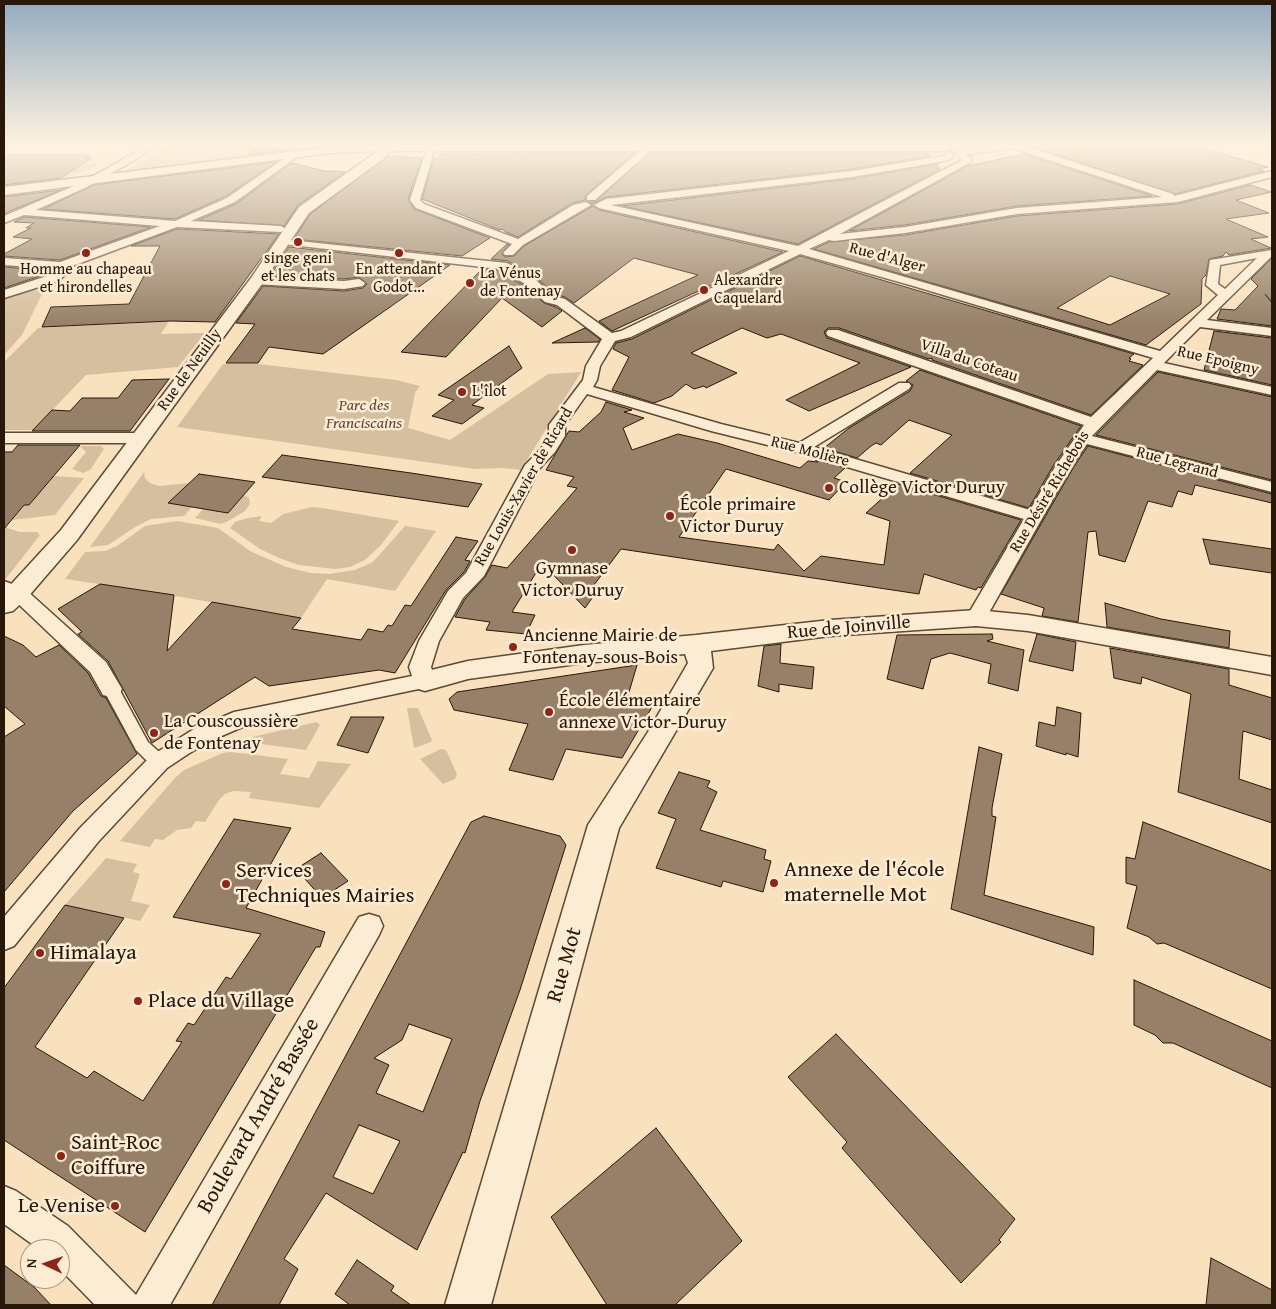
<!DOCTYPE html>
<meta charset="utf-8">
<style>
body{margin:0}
#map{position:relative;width:1276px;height:1309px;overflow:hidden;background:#fae1bd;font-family:"Gentium Book Plus",serif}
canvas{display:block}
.frame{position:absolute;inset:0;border:5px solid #291709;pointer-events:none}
.north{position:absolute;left:20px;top:1239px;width:50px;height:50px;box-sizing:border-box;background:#fcecd4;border:1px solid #a89783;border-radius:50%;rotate:273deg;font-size:14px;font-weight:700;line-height:20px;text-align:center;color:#291709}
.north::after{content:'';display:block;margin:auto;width:18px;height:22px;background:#8f2418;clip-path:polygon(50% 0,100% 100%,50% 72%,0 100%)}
</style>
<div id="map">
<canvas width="1276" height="1309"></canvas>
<div class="frame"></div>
<div class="north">N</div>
</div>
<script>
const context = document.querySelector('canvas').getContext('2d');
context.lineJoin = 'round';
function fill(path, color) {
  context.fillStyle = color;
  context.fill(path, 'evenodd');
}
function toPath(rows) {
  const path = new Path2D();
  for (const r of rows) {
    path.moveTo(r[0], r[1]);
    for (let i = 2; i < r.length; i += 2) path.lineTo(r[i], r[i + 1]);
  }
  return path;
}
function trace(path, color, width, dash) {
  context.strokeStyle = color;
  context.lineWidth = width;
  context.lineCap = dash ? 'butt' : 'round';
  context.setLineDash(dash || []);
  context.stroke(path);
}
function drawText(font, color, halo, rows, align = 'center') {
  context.font = font + ' "Gentium Book Plus",serif';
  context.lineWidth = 5;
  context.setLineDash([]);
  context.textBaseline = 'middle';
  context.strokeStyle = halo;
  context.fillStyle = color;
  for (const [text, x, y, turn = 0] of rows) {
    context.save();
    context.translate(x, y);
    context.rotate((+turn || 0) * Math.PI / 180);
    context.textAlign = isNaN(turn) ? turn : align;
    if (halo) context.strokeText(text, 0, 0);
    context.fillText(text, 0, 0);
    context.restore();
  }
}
const green = toPath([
 [171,143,366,143,134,171,127,170],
 [4,163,75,164,102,163,88,170,64,178,4,187],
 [34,290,43,292,22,335,4,355,4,298],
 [169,321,161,334,205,333,178,367,86,375,33,430,4,430,4,362,38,328],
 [223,364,258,364,396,380,420,386,415,393,408,428,450,440,548,374,581,372,521,470,504,468,475,469,177,427],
 [80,446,101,446,104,449,90,470,83,473,72,469,86,452],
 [144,472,145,478,150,483,159,486,189,483,168,503,192,507,184,516,151,519,137,526,108,545,90,547],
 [53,476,84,478,55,515,12,520,24,505,29,505],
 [244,495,249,498,250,504,245,511,228,521,221,524,195,518,203,509,228,512],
 [312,507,322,508,399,521,381,545,365,560,350,567,335,569,299,565,279,558,260,549,230,528,235,522,248,518,262,516,259,521,271,523,283,514],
 [177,521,218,528,250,551,286,567,311,573,329,574,355,570,373,562,405,526,436,531,395,591,327,579,301,618,147,591,65,579,85,552,105,551,117,546,145,526],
 [4,527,20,532,37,532,40,535,4,581],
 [407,708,418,708,432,740,431,742,414,748],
 [317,722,320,725,306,750,247,742,252,737],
 [441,749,446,750,457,774,455,779,443,784,420,759],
 [231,752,288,759,280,774,309,778,318,761,351,764,319,808,249,798,251,792,233,791,225,794,219,800,205,822,196,821,191,828,177,830,163,840,155,839,150,847,120,841,175,778,184,770,223,753],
 [106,858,137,864,133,872,140,874,131,901,150,905,140,921,65,905]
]);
const building = toPath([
 [1104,143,1184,143,1268,167,1258,169,1264,171,1175,194,1043,150,1082,148,1104,143],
 [257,148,293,150,248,155,257,148],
 [634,153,586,195,585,200,572,203,518,237,506,232,502,229,500,230,422,199,434,159,438,159,441,154,634,153],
 [649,153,928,153,931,156,852,169,606,197,592,204,589,202,596,201,649,153],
 [11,154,90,155,85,158,92,158,60,178,4,185,4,158,11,154],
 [1024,154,1152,196,1017,206,905,225,849,231,968,166,1024,154],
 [388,156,422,158,408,199,414,209,490,238,462,256,294,239,310,214,388,156],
 [276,162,226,196,175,219,43,209,94,185,276,162],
 [292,163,324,171,345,172,298,205,284,226,199,220,236,204,292,163],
 [937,164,940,169,798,244,622,206,852,179,937,164],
 [1250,185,1272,192,1236,200,1269,213,1226,219,1268,237,1251,239,1271,248,1229,255,1226,252,1223,256,1209,259,1206,275,1202,279,1201,304,1146,345,814,249,829,242,905,235,1017,216,1178,204,1250,185],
 [1110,276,1170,294,1110,325,1057,308,1110,276],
 [61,190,10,211,4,214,4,197,61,190],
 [593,206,599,210,783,252,612,331,599,321,698,275,634,258,574,303,565,297,554,294,537,278,508,261,491,259,507,244,509,245,502,254,505,257,514,256,524,246,593,206],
 [24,217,151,227,60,260,4,256,4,254,32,239,13,237,31,228,26,228,34,223,14,222,24,217],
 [177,229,279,234,215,322,170,321,42,327,51,307,129,304,160,246,131,246,177,229],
 [289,247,450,265,323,354,269,347,258,363,226,363,255,324,236,323,263,286,344,291,363,288,367,284,359,277,344,279,270,276,289,247],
 [800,256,1134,354,1129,358,1131,359,1129,361,1143,365,1091,415,932,360,932,358,929,359,839,328,828,328,824,332,827,338,911,367,809,411,786,400,860,363,781,334,767,338,742,328,691,353,737,373,706,388,704,386,694,389,686,384,672,396,654,403,612,390,629,357,613,349,616,343,632,339,800,256],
 [1272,258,1272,302,1265,294,1272,303,1272,326,1217,319,1221,309,1235,310,1258,286,1251,279,1272,258],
 [4,267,51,271,49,273,4,288,4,267],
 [482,269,499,271,526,287,544,303,556,307,562,311,542,327,502,298,446,357,401,352,482,269],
 [585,328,600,339,598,342,552,343,585,328],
 [1214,331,1272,338,1272,385,1204,370,1214,331],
 [509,346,522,368,472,405,484,408,462,424,432,416,454,400,438,395,509,346],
 [920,370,1081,426,1053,466,1029,508,910,473,952,435,909,420,881,445,876,443,871,446,857,458,824,448,849,428,910,391,913,385,906,381,920,370],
 [1158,372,1272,397,1272,480,1096,435,1158,372],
 [169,379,130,431,32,431,52,410,70,411,82,398,118,398,132,380,169,379],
 [606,402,632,410,624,412,644,418,623,428,632,450,678,434,717,443,800,468,808,461,818,462,814,459,845,468,834,478,846,482,829,500,726,469,679,537,774,550,778,544,804,571,821,556,884,565,890,521,866,513,898,484,1021,520,981,588,978,587,976,590,924,574,919,594,621,549,594,585,600,587,585,608,542,563,512,612,535,615,526,634,486,630,490,622,455,617,465,599,485,577,492,565,507,568,577,488,567,486,574,477,546,470,569,431,579,432,601,412,606,402],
 [18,445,80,445,29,505,24,505,4,529,4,452,12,452,18,445],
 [1088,446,1272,494,1272,503,1195,485,1192,495,1178,491,1172,507,1148,501,1125,562,1099,555,1096,531,1088,532,1078,622,1042,616,1044,608,1001,594,1073,468,1088,446],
 [282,455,411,473,482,484,468,507,262,477,282,455],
 [199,474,255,482,228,513,168,503,199,474],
 [456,537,478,541,465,560,470,561,464,572,446,590,395,673,379,670,269,686,255,677,152,743,108,661,78,634,82,632,58,609,100,584,174,595,167,651,212,602,301,618,292,629,361,640,368,629,383,632,388,625,392,626,405,605,411,606,456,537],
 [1203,539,1272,549,1272,573,1210,564,1203,539],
 [1105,603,1161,619,1230,631,1229,648,1107,627,1105,603],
 [992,634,993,639,987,641,1024,650,1018,691,988,683,991,664,950,653,931,659,923,689,887,679,897,635,992,634],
 [1037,634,1076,642,1073,671,1029,661,1037,634],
 [4,636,23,645,36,657,59,645,88,673,101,696,106,698,137,754,73,811,4,892,4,737,25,724,4,706,4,636],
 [781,644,780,663,814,667,812,689,779,684,779,692,758,686,764,646,781,644],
 [1110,648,1229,669,1229,685,1272,698,1272,740,1243,731,1239,779,1272,790,1272,823,1178,792,1191,694,1142,677,1141,684,1114,678,1110,648],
 [637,665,627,699,655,702,622,758,566,749,553,780,509,770,528,724,454,710,449,699,457,692,637,665],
 [1057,707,1081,713,1078,757,1066,753,1066,755,1036,746,1039,722,1055,726,1057,707],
 [351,717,384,717,368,753,337,745,351,717],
 [979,747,1002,754,992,808,992,816,996,817,984,895,1094,927,1093,955,951,909,979,747],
 [679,772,710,781,707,787,717,792,700,830,766,850,764,859,771,861,763,892,723,881,721,887,656,868,676,819,658,813,679,772],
 [484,816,560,836,566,845,520,990,480,1101,465,1153,463,1152,417,1250,326,1193,284,1259,298,1269,279,1305,212,1305,471,822,484,816],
 [409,1024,452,1039,423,1112,376,1093,389,1065,374,1058,402,1040,409,1024],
 [359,1125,400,1141,373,1194,333,1177,359,1125],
 [234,819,291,828,246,908,325,932,320,947,316,947,145,1232,4,1140,4,988,65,905,124,918,35,1047,87,1078,94,1071,143,1101,182,1042,176,1041,188,1023,194,1025,226,977,231,979,261,934,173,917,234,819],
 [1143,822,1272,871,1272,989,1164,943,1157,944,1149,937,1127,928,1137,886,1126,883,1126,857,1135,859,1143,822],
 [321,853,348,881,322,898,296,869,321,853],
 [1134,980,1272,1041,1272,1088,1173,1043,1163,1043,1155,1035,1134,1025,1134,980],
 [836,1034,1015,1219,999,1240,1001,1242,961,1283,842,1148,847,1142,788,1077,836,1034],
 [656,1128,742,1241,675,1305,607,1305,551,1217,656,1128],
 [1211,1258,1272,1290,1272,1305,1206,1305,1211,1258],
 [357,1260,394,1286,391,1291,411,1305,350,1305,335,1294,357,1260],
 [4,1265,34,1287,51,1305,4,1305,4,1265]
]);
const pedestrian = toPath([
 [111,683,117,685,148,742,165,757,167,762,165,767,159,768,153,767,136,750,103,689,105,685,111,683]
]);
const minor = toPath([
 [147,143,156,143,140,157,87,187,36,210,175,221,227,198,295,151,300,154,298,156,235,202,191,221,281,226,286,229,281,232,177,227,67,268,66,274,58,281,4,298,4,290,50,275,55,269,4,265,4,258,60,262,160,226,24,215,4,223,4,216,81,183,134,153,147,143],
 [1015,143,1173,194,1174,196,1272,171,1272,177,1178,202,1017,214,905,233,834,241,829,240,809,249,1160,351,1218,295,1206,285,1210,260,1272,250,1272,256,1207,320,1272,328,1272,336,1200,327,1164,363,1272,387,1272,395,1157,370,1092,436,1272,482,1272,492,1087,444,1071,467,986,618,983,623,976,625,969,623,966,618,1024,519,796,452,711,431,587,394,565,425,565,436,555,452,540,468,484,576,463,598,439,641,431,667,436,681,433,686,247,725,210,741,188,754,167,768,98,842,14,946,4,950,4,917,80,828,151,756,194,729,234,712,412,676,409,667,419,641,448,591,466,573,525,465,541,449,549,436,549,425,583,380,586,366,602,339,557,305,545,302,527,285,500,269,283,244,277,241,279,239,507,263,536,280,553,296,565,299,612,333,621,331,789,251,599,208,594,205,606,199,852,171,943,156,948,151,953,154,952,158,945,161,852,177,611,205,798,246,962,160,955,153,960,150,971,158,971,162,840,234,905,227,1017,208,1162,197,1012,148,1012,144,1015,143],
 [800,254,910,285,1153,358,1091,417,838,330,828,330,826,333,828,336,1084,425,1055,467,1030,510,814,447,909,389,911,386,909,383,899,383,799,443,721,424,593,387,597,380,600,366,615,341,631,337,800,254],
 [1257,258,1225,289,1218,284,1220,265,1257,258],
 [431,145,435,148,420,200,424,204,518,239,573,205,586,202,591,205,523,245,513,255,505,255,503,253,512,244,416,208,410,200,427,148,431,145],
 [642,146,649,148,647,154,595,200,587,200,587,196,640,151,642,146],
 [257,277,344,281,359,279,365,283,363,286,344,289,253,284,251,281,257,277],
 [4,433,140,433,148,438,140,443,4,443,4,433],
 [4,581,25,589,106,662,122,689,119,695,111,697,103,695,90,672,11,597,4,594,4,581],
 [369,914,379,917,383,926,379,935,170,1305,95,1305,60,1269,60,1249,39,1249,4,1224,4,1186,16,1191,68,1226,136,1295,359,917,369,914]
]);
const tertiary = toPath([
 [385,143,396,143,395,145,946,145,952,148,946,151,390,151,383,159,309,213,262,284,77,540,27,598,13,611,4,613,4,592,61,530,251,278,299,207,378,151,330,153,4,195,4,187,330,147,384,145,385,143],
 [1018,143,1069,143,1064,146,1023,146,1018,143],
 [1006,144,1010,145,1010,149,961,155,955,152,961,149,1006,144],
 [976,610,1028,615,1272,657,1272,675,1028,631,976,626,830,636,711,651,713,668,619,828,491,1305,445,1305,588,825,648,732,688,663,685,654,584,663,468,679,425,691,415,688,411,681,415,674,468,661,584,645,696,635,830,620,976,610]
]);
const markers = [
 [298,242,5,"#8f2418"],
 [86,253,5,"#8f2418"],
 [399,253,5,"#8f2418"],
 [470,283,5,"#8f2418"],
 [704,290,5,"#8f2418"],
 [462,392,5,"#8f2418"],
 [829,488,5,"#8f2418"],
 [670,516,5,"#8f2418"],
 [572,550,5,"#8f2418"],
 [513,647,5,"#8f2418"],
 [549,712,5,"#8f2418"],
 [154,733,5,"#8f2418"],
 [774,883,5,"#8f2418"],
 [226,884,5,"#8f2418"],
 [40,953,5,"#8f2418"],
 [138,1001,5,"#8f2418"],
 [61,1156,5,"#8f2418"],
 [115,1206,5,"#8f2418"]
];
const farStreetnames = [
 ["Rue d'Alger",887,258,15],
 ["Villa du Coteau",969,361,19],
 ["Rue Epoigny",1218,361,13],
 ["Rue de Neuilly",190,370,-54],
 ["Rue Molière",810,452,15],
 ["Rue Legrand",1177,463,15],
 ["Rue Louis-Xavier de Ricard",524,487,-60],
 ["Rue Désiré Richebois",1050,492,-59]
];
const farPoinames = [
 ["singe geni",298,259],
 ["et les chats",298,277],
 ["Homme au chapeau",86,270],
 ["et hirondelles",86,288],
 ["En attendant",399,270],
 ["Godot...",399,288],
 ["La Vénus",480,274,"left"],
 ["de Fontenay",480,292,"left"],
 ["Alexandre",714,281,"left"],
 ["Caquelard",714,299,"left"],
 ["L'îlot",472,392,"left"]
];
const farParknames = [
 ["Parc des",364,406],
 ["Franciscains",364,424]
];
const poiNames = [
 ["Collège Victor Duruy",839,488],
 ["École primaire",680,505],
 ["Victor Duruy",680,527],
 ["Gymnase",572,569,"center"],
 ["Victor Duruy",572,591,"center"],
 ["Ancienne Mairie de",523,636],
 ["Fontenay-sous-Bois",523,658],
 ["École élémentaire",559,701],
 ["annexe Victor-Duruy",559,723],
 ["La Couscoussière",164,722],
 ["de Fontenay",164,744]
];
const streetNames = [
 ["Rue de Joinville",849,628,-5]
];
const nearPoinames = [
 ["Annexe de l'école",784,870],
 ["maternelle Mot",784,895],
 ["Services",236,871],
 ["Techniques Mairies",236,896],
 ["Himalaya",50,953],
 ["Place du Village",148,1001],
 ["Saint-Roc",71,1143],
 ["Coiffure",71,1168],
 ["Le Venise",105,1206,"right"]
];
const nearStreetnames = [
 ["Rue Mot",565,965,-74],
 ["Boulevard André Bassée",259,1116,-60]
];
fill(green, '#d6bf9e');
fill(building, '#968067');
trace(building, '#291709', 1);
trace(pedestrian, '#5d4a36', 3);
trace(minor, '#5d4a36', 3);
trace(tertiary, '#5d4a36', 3);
fill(pedestrian, '#fcecd4');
fill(minor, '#fcecd4');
fill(tertiary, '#fcecd4');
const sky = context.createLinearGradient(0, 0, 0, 326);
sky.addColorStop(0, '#93aabe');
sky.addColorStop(0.44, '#fdf2e1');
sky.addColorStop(1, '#fdf2e100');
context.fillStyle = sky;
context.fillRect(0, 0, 1276, 326);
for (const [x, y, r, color] of markers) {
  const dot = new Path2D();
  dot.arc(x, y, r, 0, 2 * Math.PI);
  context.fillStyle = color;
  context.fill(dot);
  trace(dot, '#fcecd4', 2);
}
drawText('16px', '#291709', '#fcecd4', farStreetnames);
drawText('16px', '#291709', '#fcecd4', farPoinames);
drawText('italic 16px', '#5d4936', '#fcecd4', farParknames);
drawText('19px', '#291709', '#fcecd4', poiNames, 'left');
drawText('19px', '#291709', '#fcecd4', streetNames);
drawText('22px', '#291709', '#fcecd4', nearPoinames, 'left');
drawText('22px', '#291709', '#fcecd4', nearStreetnames);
</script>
